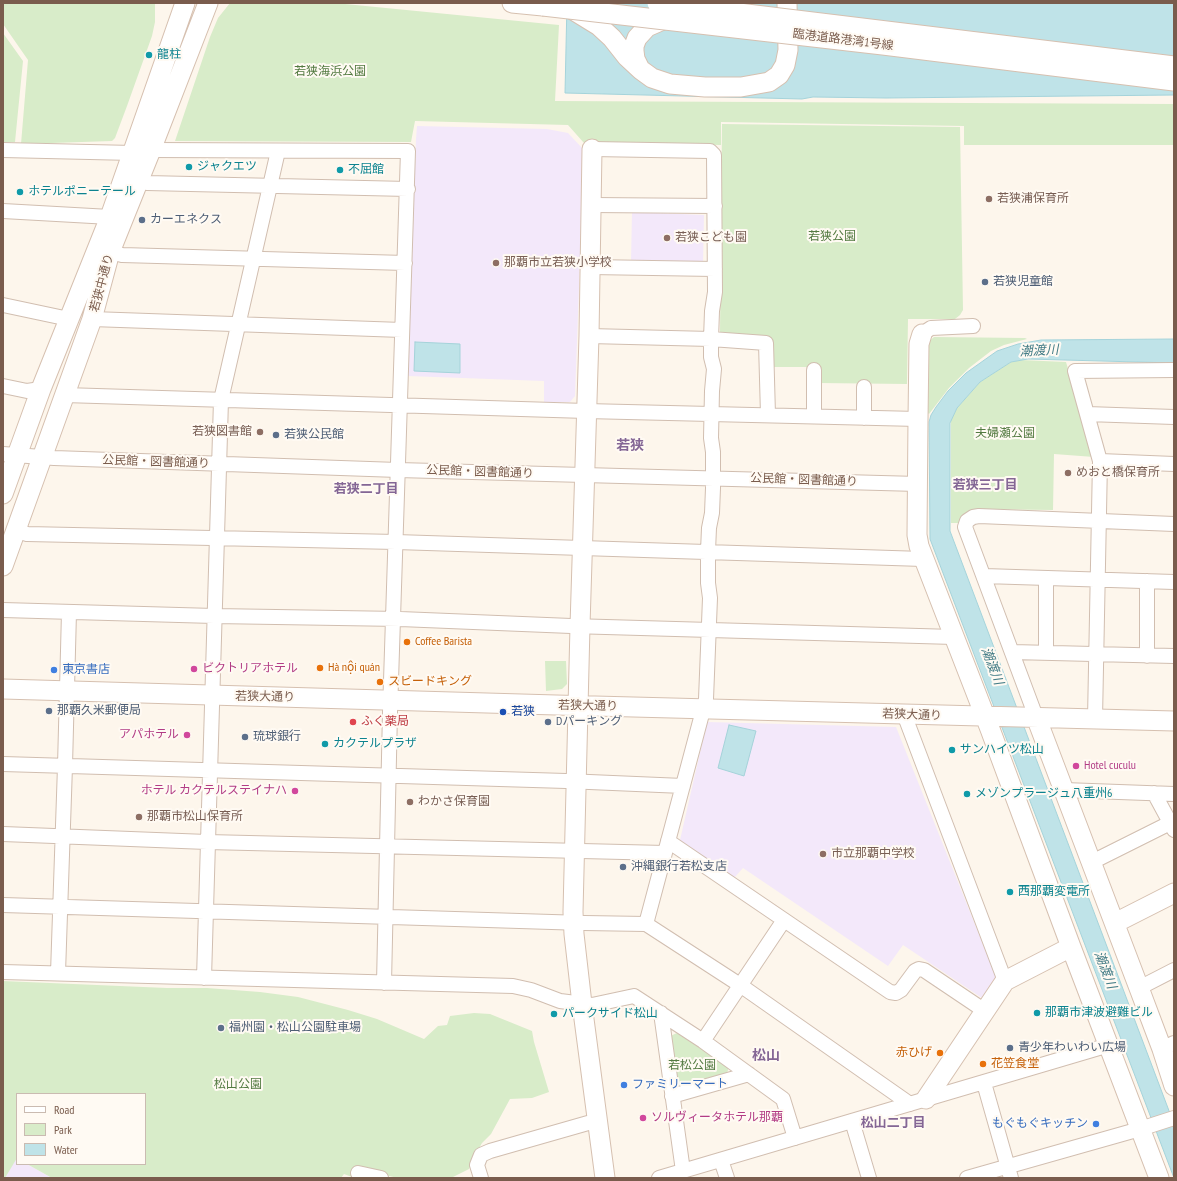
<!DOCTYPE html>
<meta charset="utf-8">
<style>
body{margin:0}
#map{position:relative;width:1177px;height:1181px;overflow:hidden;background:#fdf6ec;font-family:"PT Sans Narrow",sans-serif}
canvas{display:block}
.frame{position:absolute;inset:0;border:4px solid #7a5c4d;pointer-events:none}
.legend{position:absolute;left:16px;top:1093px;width:130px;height:72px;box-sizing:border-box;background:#fffaf3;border:1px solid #cabbb1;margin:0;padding:5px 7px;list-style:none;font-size:12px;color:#7a5c4d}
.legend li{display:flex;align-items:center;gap:8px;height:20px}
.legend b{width:20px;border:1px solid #cabbb1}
</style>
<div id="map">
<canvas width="1177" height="1181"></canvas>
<div class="frame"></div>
<ul class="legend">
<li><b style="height:5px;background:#fff"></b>Road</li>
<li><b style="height:11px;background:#d8ecc9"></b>Park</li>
<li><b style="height:11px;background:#bfe3e8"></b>Water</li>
</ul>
</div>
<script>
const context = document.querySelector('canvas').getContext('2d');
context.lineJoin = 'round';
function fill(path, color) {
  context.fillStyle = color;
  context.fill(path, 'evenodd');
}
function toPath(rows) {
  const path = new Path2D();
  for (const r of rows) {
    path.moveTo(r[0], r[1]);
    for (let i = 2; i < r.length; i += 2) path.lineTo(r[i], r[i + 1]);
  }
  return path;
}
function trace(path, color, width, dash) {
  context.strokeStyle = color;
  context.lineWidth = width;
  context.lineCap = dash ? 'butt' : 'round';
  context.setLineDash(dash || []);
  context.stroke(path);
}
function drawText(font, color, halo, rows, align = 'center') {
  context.font = font + ' "PT Sans Narrow","Noto Sans JP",sans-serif';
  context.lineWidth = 4;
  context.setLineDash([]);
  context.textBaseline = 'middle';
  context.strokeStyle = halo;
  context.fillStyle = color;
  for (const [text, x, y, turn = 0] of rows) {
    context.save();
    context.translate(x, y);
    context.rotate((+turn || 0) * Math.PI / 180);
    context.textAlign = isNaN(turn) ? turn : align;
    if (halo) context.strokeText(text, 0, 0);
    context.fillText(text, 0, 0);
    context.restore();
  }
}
const education = toPath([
 [417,126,547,129,568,133,584,150,575,396,570,402,544,402,544,381,408,376,416,139],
 [632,212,704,215,703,264,631,261],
 [707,722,896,727,996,977,982,998,903,945,888,966,743,868,734,878,680,840],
 [16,1158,17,1164,27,1164,52,1178,5,1178]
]);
const green = toPath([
 [3,3,155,3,155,22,152,36,127,106,115,138,112,141,21,144,28,60,3,24],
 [230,3,335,3,559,25,555,101,1174,104,1174,145,964,145,964,126,721,122,721,145,584,143,568,125,415,121,411,142,175,141,210,37,218,18],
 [3,33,23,61,15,142,3,142],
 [722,124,960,127,963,310,960,315,955,319,908,319,907,384,818,383,818,367,769,367,768,338,727,336,720,333],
 [934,337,1025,338,1027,339,1004,345,991,351,969,368,949,388,929,414,928,413,928,342],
 [1021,360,1066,362,1094,457,1054,454,1053,510,973,509,965,514,961,523,951,523,951,420,957,408,980,382,1011,362],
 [545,661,566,661,567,684,562,689,546,691],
 [3,981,167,988,207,988,260,992,298,997,348,1010,377,1019,424,1039,438,1026,447,1025,450,1016,474,1013,490,1014,532,1031,534,1042,549,1092,532,1098,510,1099,491,1134,482,1143,474,1157,469,1169,451,1178,398,1178,358,1169,352,1177,344,1174,341,1178,52,1178,27,1164,145,1164,145,1094,17,1094,17,1158,5,1178,3,1178],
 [677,1033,729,1067,726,1076,683,1090,675,1084,668,1037]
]);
const water = toPath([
 [567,3,1174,3,1174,95,886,98,813,97,802,99,565,93,567,3],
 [1174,339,1174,363,1028,359,1011,362,980,382,957,408,950,423,950,531,1174,1124,1174,1178,930,539,929,422,931,415,936,407,948,391,966,373,997,351,1018,344,1041,340,1174,339],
 [415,342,460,344,460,373,414,371,415,342],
 [729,725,756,731,744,776,718,768,729,725]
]);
const street = toPath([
 [592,149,710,151,714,155,715,292,712,311,711,339,711,357,714,369,712,391,711,438,713,452,713,488,712,513,709,528,708,551,708,583,710,598,706,699,646,924],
 [3,150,133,153],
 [151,150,408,151,390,712,384,983],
 [138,181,147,183,408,189],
 [592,205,715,206],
 [3,211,110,217],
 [100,249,122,255,405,263],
 [590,267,715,269],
 [3,305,69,319],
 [92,319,402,330],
 [922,334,931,328,973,326],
 [589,336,711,339,766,343,768,415],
 [3,386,27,391,41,389],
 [864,387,864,418],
 [64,395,586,411,918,419],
 [1087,414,1174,417],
 [814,416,814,370],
 [3,454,54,458,398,470,918,484],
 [1100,461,1174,464],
 [17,531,27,534,396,542,923,559],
 [984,576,1174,582],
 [1147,581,1147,656],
 [3,610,214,616,400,619,571,626,954,637],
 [1012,652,1174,656],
 [1046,652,1046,578],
 [904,714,1005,981],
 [1036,717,965,527,967,521,973,517,979,516,1174,524],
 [1095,719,1100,461,1075,371,1174,370],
 [3,764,566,781,683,786],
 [1064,790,1174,794],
 [1154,793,1174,830],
 [3,834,207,842,665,853],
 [668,841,890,992,896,993,901,990,915,971,919,969,924,970,985,1011],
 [1092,862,1170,823],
 [3,905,584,923,646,924,740,985,910,1104],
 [3,972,513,986,531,990,560,1001,592,1005,634,996,703,1041,783,1099,795,1138],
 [58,973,65,766,69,612],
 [204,978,221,400,278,151],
 [1139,988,1174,970],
 [661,1013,683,1171],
 [703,1041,784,920],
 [1162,1049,1174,1043],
 [984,1083,1011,1178],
 [672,1096,749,1074],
 [852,1121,869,1178],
 [721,1160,727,1178],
 [358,1173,381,1178],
 [481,1178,477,1165,481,1155,490,1151,588,1123,598,1122],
 [659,1178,1109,1045],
 [967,1178,1140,1129,1174,1118]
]);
const secondary = toPath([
 [512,3,543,6],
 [573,10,599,26,612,38,627,57,641,70,652,78,670,84,705,87,741,87,769,82,779,75,785,65,788,50,787,3],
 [640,69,635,59,634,51,634,46,637,38,647,27,663,20],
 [592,149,589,336,580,626,573,912,574,934,582,1004,605,1178],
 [922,334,919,344,918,419,917,535,919,546,990,729,1071,947,1159,1178],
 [3,494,41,389,110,217,185,3],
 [3,566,92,319,110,252,151,150,208,3],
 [3,689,556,705,1174,721],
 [1036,717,1139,988,1162,1049,1174,1086],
 [1115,923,1174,893],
 [926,1099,1005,981,1071,947]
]);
const secondaryBridge = toPath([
 [657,3,1174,66],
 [543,6,883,45,1174,81]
]);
const markers = [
 [149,55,4,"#0f9aa8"],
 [189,167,4,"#0f9aa8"],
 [340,170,4,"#0f9aa8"],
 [20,192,4,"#0f9aa8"],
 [989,199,4,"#8d6e63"],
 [142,220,4,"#5c6f8a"],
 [667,238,4,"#8d6e63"],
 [496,263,4,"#8d6e63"],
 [985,282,4,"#5c6f8a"],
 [260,432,4,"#8d6e63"],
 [276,435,4,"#5c6f8a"],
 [1068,473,4,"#8d6e63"],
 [407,642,4,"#e8710a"],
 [320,668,4,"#e8710a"],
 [194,669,4,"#d1479c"],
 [54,670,4,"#3f7fe0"],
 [380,682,4,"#e8710a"],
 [49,711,4,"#5c6f8a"],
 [503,712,4,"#1a4fb4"],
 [353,722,4,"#e0444e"],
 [548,722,4,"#5c6f8a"],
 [187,735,4,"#d1479c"],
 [245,737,4,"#5c6f8a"],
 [325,744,4,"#0f9aa8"],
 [952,750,4,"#0f9aa8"],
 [1076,766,4,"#d1479c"],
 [295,791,4,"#d1479c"],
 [967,794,4,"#0f9aa8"],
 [410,802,4,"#8d6e63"],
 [139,817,4,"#8d6e63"],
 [823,854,4,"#8d6e63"],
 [623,867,4,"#5c6f8a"],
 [1010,892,4,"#0f9aa8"],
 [1037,1013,4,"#0f9aa8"],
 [554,1014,4,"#0f9aa8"],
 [221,1028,4,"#5c6f8a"],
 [1010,1048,4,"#5c6f8a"],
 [940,1053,4,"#e8710a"],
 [983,1064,4,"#e8710a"],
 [624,1085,4,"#3f7fe0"],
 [643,1118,4,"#d1479c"],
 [1096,1124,4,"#3f7fe0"]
];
const streetNames = [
 ["臨港道路港湾1号線",843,40,7],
 ["若狭中通り",102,283,-75],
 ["公民館・図書館通り",156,462,2],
 ["公民館・図書館通り",480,472,2],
 ["公民館・図書館通り",804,480,2],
 ["若狭大通り",265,697,1],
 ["若狭大通り",588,706,1],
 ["若狭大通り",912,715,2]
];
const cultureNames = [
 ["龍柱",157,55],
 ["ジャクエツ",197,167],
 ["不屈館",348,170],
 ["ホテルポニーテール",28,192],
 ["カクテルプラザ",333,744],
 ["サンハイツ松山",960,750],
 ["メゾンプラージュ八重州6",975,794],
 ["西那覇変電所",1018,892],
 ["那覇市津波避難ビル",1045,1013],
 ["パークサイド松山",562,1014]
];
const parkNames = [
 ["若狭海浜公園",330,72],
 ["若狭公園",832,237],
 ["夫婦瀬公園",1005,434],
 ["若松公園",692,1066],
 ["松山公園",238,1085]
];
const educationNames = [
 ["若狭浦保育所",997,199],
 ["若狭こども園",675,238],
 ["那覇市立若狭小学校",504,263],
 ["若狭図書館",252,432,"right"],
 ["めおと橋保育所",1076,473],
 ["わかさ保育園",418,802],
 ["那覇市松山保育所",147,817],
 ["市立那覇中学校",831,854]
];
const serviceNames = [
 ["カーエネクス",150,220],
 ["若狭児童館",993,282],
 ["若狭公民館",284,435],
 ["那覇久米郵便局",57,711],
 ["Dパーキング",556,722],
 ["琉球銀行",253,737],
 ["沖縄銀行若松支店",631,867],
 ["福州園・松山公園駐車場",229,1028],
 ["青少年わいわい広場",1018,1048]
];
const foodNames = [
 ["Coffee Barista",415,642],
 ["Hà nội quán",328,668],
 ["スビードキング",388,682],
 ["赤ひげ",932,1053,"right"],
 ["花笠食堂",991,1064]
];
const hotelNames = [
 ["ビクトリアホテル",202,669],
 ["アパホテル",179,735,"right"],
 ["Hotel cuculu",1084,766],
 ["ホテル カクテルステイナハ",287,791,"right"],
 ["ソルヴィータホテル那覇",651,1118]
];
const shopNames = [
 ["東京書店",62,670],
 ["ファミリーマート",632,1085],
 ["もぐもぐキッチン",1088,1124,"right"]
];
const transitNames = [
 ["若狭",511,712]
];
const healthNames = [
 ["ふく薬局",361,722]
];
const waterNames = [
 ["潮渡川",1039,351,-3],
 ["潮渡川",992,666,69],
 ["潮渡川",1105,970,69]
];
const neighbourhoodNames = [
 ["若狭三丁目",985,485],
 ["若狭二丁目",366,489],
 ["松山二丁目",893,1123]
];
const quarterNames = [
 ["若狭",630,446],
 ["松山",766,1056]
];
fill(education, '#f3e8fa');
fill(green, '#d8ecc9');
fill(water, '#bfe3e8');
trace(water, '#a5d3da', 1);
trace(street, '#d1beb0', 16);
trace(secondary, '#d6c0b0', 21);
trace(street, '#fff', 14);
trace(secondary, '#fff', 19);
trace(secondaryBridge, '#d6c0b0', 21, []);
trace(secondaryBridge, '#fff', 19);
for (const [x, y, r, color] of markers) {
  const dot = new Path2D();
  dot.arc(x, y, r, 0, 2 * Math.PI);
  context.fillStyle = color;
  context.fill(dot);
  trace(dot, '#fffaf3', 1.5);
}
drawText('12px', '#7a5c4d', '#fffaf3', streetNames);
drawText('12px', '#0d838f', '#fffaf3', cultureNames, 'left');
drawText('12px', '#537a41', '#fffaf3', parkNames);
drawText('12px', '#785e54', '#fffaf3', educationNames, 'left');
drawText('12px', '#4e5e75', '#fffaf3', serviceNames, 'left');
drawText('12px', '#c56008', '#fffaf3', foodNames, 'left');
drawText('12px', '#b23c85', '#fffaf3', hotelNames, 'left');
drawText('12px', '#366cbe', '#fffaf3', shopNames, 'left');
drawText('12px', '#164399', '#fffaf3', transitNames, 'left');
drawText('12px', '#be3a42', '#fffaf3', healthNames, 'left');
drawText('italic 13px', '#437c86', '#fffaf3', waterNames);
drawText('bold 13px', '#846695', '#fffaf3', neighbourhoodNames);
drawText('bold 14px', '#846695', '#fffaf3', quarterNames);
</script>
